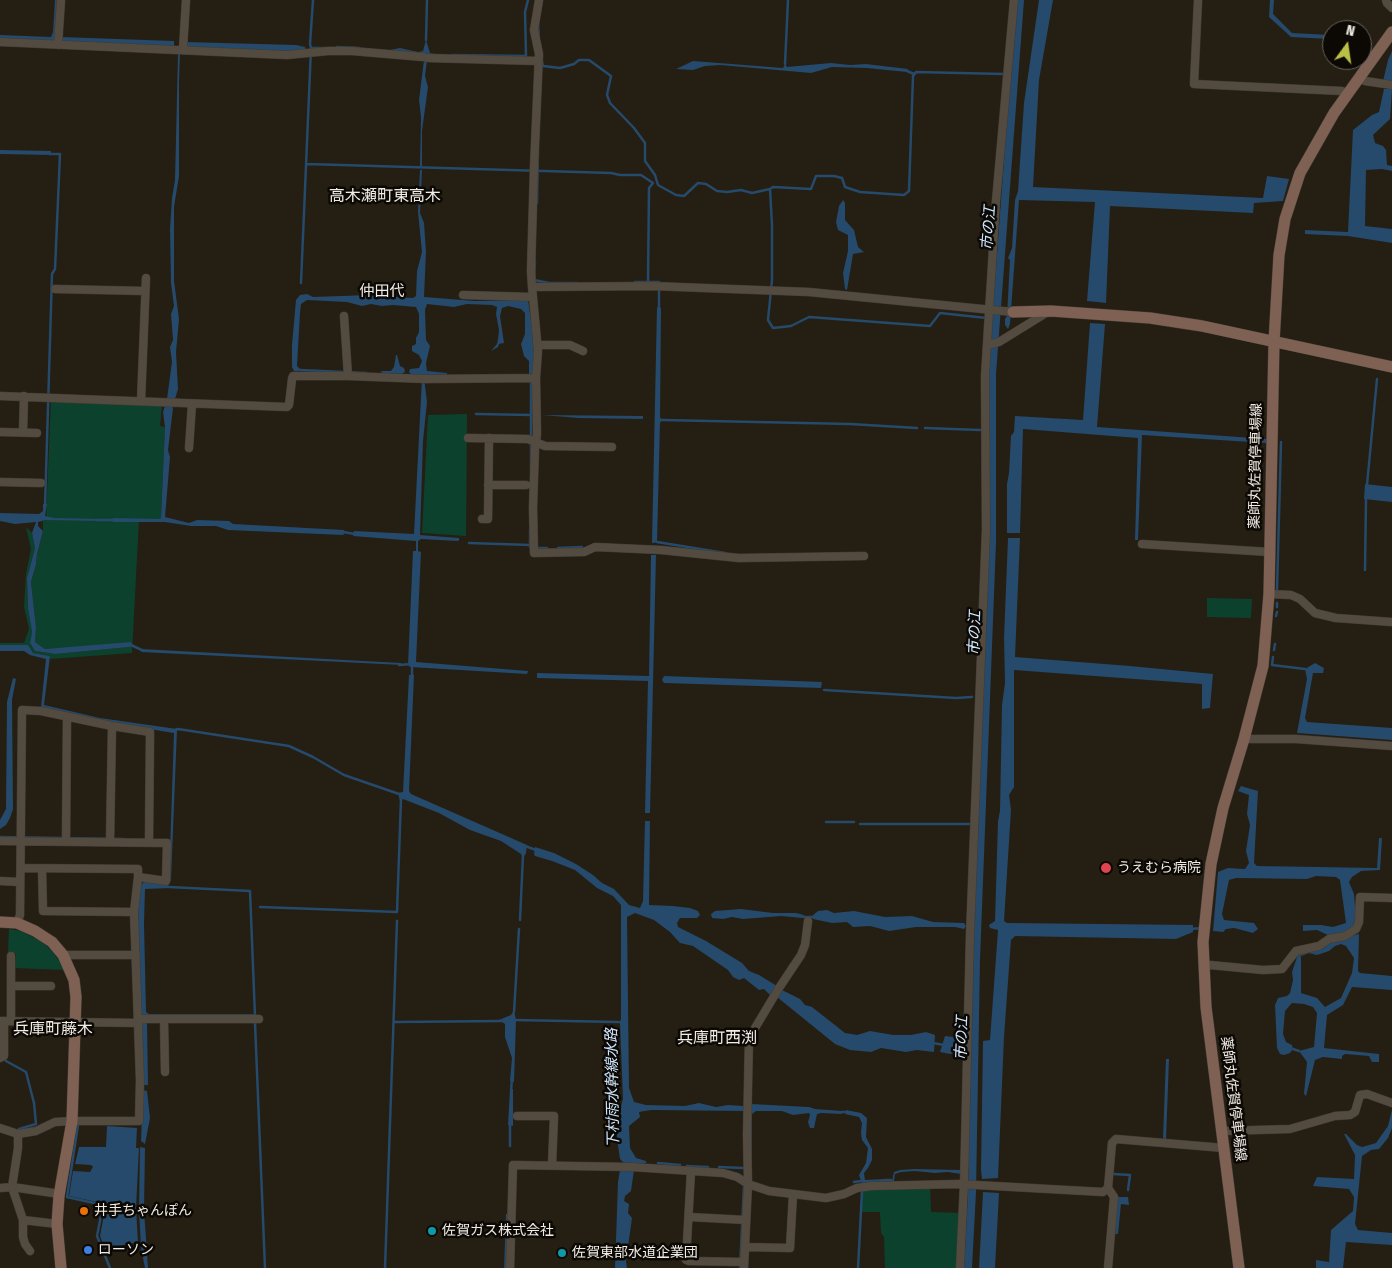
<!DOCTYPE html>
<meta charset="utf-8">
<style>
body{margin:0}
#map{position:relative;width:1392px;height:1268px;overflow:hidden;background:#251e13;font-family:"Fira Sans Condensed",sans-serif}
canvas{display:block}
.north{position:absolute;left:1322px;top:20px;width:50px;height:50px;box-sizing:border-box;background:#0c0905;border:1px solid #68645f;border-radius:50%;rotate:14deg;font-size:14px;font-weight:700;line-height:20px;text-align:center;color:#f1ece5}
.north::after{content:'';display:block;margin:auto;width:18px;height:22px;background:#bac045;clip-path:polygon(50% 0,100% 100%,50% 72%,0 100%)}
</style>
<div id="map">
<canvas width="1392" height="1268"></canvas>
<div class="north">N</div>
</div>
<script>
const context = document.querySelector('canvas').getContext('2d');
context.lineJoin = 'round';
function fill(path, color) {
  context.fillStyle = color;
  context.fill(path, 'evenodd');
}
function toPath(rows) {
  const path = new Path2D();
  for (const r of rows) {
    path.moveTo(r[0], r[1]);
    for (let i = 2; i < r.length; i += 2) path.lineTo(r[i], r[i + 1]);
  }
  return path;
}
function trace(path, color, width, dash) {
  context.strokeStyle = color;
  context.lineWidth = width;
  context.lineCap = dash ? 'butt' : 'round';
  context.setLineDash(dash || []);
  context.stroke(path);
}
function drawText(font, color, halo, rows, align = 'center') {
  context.font = font + ' "Fira Sans Condensed","Noto Sans JP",sans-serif';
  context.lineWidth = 5;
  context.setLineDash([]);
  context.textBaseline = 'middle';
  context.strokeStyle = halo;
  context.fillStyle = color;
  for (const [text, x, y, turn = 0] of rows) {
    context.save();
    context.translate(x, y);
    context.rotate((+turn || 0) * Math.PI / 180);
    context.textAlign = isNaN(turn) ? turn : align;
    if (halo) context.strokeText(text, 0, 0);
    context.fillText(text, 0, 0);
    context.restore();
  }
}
const green = toPath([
 [51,399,162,404,160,426,165,427,161,517,160,519,139,519,132,653,50,659,50,656,33,653,27,645,0,645,0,643,24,643,29,629,24,607,26,574,31,549,26,527,32,533,35,548,27,578,28,609,32,632,30,643,35,651,55,654,130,647,132,645,45,649,35,642,36,627,31,582,36,566,37,554,43,531,43,521,46,520],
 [467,414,466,536,422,533,428,415],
 [1207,598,1252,599,1251,618,1207,617],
 [9,929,21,931,42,942,53,952,65,970,15,968,16,954,8,953],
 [930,1186,931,1212,961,1213,958,1268,885,1268,884,1237,881,1233,880,1212,861,1212,862,1191,872,1188]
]);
const water = toPath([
 [55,0,59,0,55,41,0,39,0,35,51,37,53,32],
 [1039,0,1053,0,1039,80,1033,187,1263,198,1267,176,1289,179,1283,201,1254,203,1253,213,1110,206,1106,303,1087,301,1095,202,1019,200,1010,324,1008,329,1005,325,1005,319,1007,316,1010,260,1008,258,1012,248,1015,200,1018,191,1024,103],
 [1270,0,1274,0,1273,14,1292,33,1330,35,1330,39,1291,37,1269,17],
 [61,37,174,41,174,46,66,42,60,40],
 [426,40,430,53,440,55,436,56,392,52,390,50,400,48,418,52,423,51],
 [186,42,296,45,305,47,306,50,286,52,186,48],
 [1392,51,1392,82,1383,81,1388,60],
 [180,53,179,81,179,176,174,207,174,281,179,319,176,352,178,389,175,399,167,399,172,362,170,347,173,340,171,314,174,306,171,283,170,229,172,198,175,180,178,54],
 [424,60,427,60,425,76,428,87,422,131,422,166,420,166,421,117,419,100],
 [693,61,783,68,785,64,787,67,831,63,850,65,866,64,908,69,907,72,867,68,832,67,811,73,720,65,705,66,693,70,676,69],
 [1384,89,1392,89,1390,119,1373,135,1375,143,1383,146,1386,150,1387,165,1392,166,1392,171,1382,169,1366,170,1365,226,1392,229,1392,243,1348,236,1305,234,1305,230,1348,232,1353,130,1372,115,1379,112],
 [0,150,51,151,51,155,0,154],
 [420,170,422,170,420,213,424,223,426,252,424,297,475,301,528,300,535,349,534,368,532,375,529,374,529,361,524,356,521,344,525,334,525,313,521,309,508,306,502,308,500,316,504,343,499,344,498,347,491,351,497,344,498,339,499,330,496,314,497,307,492,305,467,304,454,307,427,304,425,310,426,340,430,346,426,363,427,371,447,373,447,376,425,375,424,378,427,402,423,441,420,535,459,538,459,540,458,541,421,539,418,541,418,551,421,552,416,662,528,671,527,674,410,667,408,665,413,551,416,551,416,541,353,536,354,531,414,534,422,378,412,375,409,372,410,369,419,368,422,361,419,355,412,351,412,346,416,344,416,338,419,332,419,314,416,307,393,305,382,306,371,304,362,306,347,302,307,300,301,304,300,313,297,366,300,369,300,371,294,371,292,367,292,345,296,300,300,295,307,294,313,297,370,295,413,298,416,296,417,271,422,252,418,212],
 [843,200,845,203,845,220,854,230,858,247,864,252,853,254,847,290,845,289,843,273,848,251,848,235,838,230,836,222,839,206],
 [657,307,661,308,660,417,662,420,660,423,657,542,654,543,652,543],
 [1090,323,1105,324,1097,427,1267,439,1266,443,1142,435,1138,540,1135,540,1138,438,1023,429,1020,533,1007,533,1007,484,1009,473,1011,436,1014,432,1015,416,1083,420],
 [396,355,397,355,400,366,404,368,405,372,401,374,382,373,381,371,391,371,394,367],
 [165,406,172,406,173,408,168,450,170,457,165,517,189,523,197,520,229,521,233,524,344,530,345,533,343,535,228,530,216,526,191,526,165,522,113,522,113,518,160,519,161,517,165,427,163,412],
 [542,415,643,416,643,419,579,418],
 [1365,484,1392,487,1392,502,1364,499],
 [43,504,47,504,45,516,54,518,100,519,100,521,46,520,38,522,38,526,43,531,37,554,36,565,31,582,36,627,35,642,45,649,131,642,132,645,130,647,55,654,35,651,30,643,32,632,28,609,27,578,35,548,32,533,36,522,15,524,0,521,0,513,39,514,43,511],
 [1008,538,1020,538,1015,657,1130,666,1213,674,1210,708,1202,709,1202,684,1014,670,1014,787,1009,795,1011,810,1004,921,1007,923,1193,925,1193,932,1176,939,1015,936,1011,940,1004,1037,998,1178,982,1179,981,1170,983,1041,990,1040,998,930,990,928,989,925,995,921,998,821,1000,811,1002,705,1005,683,1004,638],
 [651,555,656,555,650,813,645,813,648,681,537,678,537,673,649,676],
 [0,645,28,645,33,653,50,656,44,705,100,718,177,729,171,881,169,881,174,733,100,721,41,707,46,659,30,655,24,651,0,651],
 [141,649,401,663,402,665,141,652],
 [1315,663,1324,668,1323,673,1313,673,1305,718,1307,722,1392,728,1392,740,1297,733,1307,679,1305,669],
 [409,675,414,675,409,791,411,794,527,845,526,853,523,858,521,854,501,841,470,830,439,813,403,799,400,801,398,793,403,792],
 [664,676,822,682,821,688,664,683,662,680],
 [13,678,16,679,12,700,13,809,10,818,6,825,0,829,0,820,6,809,7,702],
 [1241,786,1258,791,1254,863,1257,866,1377,868,1379,838,1382,838,1380,870,1361,871,1352,877,1349,882,1354,894,1356,918,1353,926,1348,932,1330,936,1317,930,1303,931,1303,925,1321,925,1333,927,1346,923,1340,880,1336,877,1316,876,1307,879,1236,878,1229,880,1222,914,1224,920,1254,923,1258,929,1253,933,1234,928,1226,929,1223,932,1213,931,1218,872,1228,868,1245,869,1249,863,1246,851,1250,825,1247,814,1249,795,1238,791],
 [645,821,650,821,649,905,673,906,690,908,698,911,700,915,697,918,680,918,677,923,678,927,706,941,742,963,749,971,759,975,777,986,770,995,764,989,759,990,744,978,739,980,733,977,728,970,693,946,680,943,670,932,654,920,635,913,627,917,629,1088,634,1102,646,1105,685,1106,699,1103,716,1107,728,1105,744,1106,745,1111,651,1110,639,1112,640,1117,629,1126,630,1148,636,1158,646,1161,646,1163,629,1163,629,1170,634,1170,631,1191,625,1196,624,1201,629,1204,628,1213,632,1218,626,1261,627,1268,615,1268,618,1182,620,1170,623,1170,623,1162,620,1159,617,1138,618,1117,623,1099,620,1024,618,1022,621,1020,621,905,613,896,597,888,575,870,552,861,535,856,534,854,535,847,554,853,576,864,593,875,602,883,614,889,629,905,640,908,643,901],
 [144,882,168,885,171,888,145,889,144,923,146,1012,149,1014,254,1014,255,1016,141,1016,138,909,140,885],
 [741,909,773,913,796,913,804,915,803,918,781,916,743,919,732,917,723,919,712,918,711,914,715,911],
 [827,910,834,913,854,911,885,917,912,916,933,922,964,923,966,926,964,929,955,927,916,927,889,931,870,926,853,927,847,922,832,923,813,919,812,916,818,911],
 [1359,934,1358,971,1360,973,1392,976,1392,990,1352,987,1343,1005,1327,1015,1324,1048,1379,1054,1379,1062,1372,1062,1369,1056,1345,1054,1342,1056,1342,1059,1323,1057,1315,1060,1306,1096,1304,1094,1307,1062,1299,1051,1314,1047,1317,1013,1313,1007,1304,1004,1292,1003,1285,1011,1283,1034,1286,1042,1292,1045,1293,1049,1290,1053,1284,1055,1280,1054,1277,1048,1275,1005,1278,998,1287,996,1290,993,1293,980,1292,972,1298,954,1301,957,1301,993,1317,998,1325,1007,1341,998,1352,973,1354,958,1346,946,1341,944,1335,946,1329,951,1317,955,1308,953,1307,950,1328,942],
 [782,990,800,999,805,1005,812,1007,845,1033,857,1035,870,1031,893,1035,911,1035,926,1032,935,1035,934,1052,917,1050,906,1052,881,1048,871,1052,850,1050,835,1044,777,997],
 [514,1010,516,1020,514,1082,510,1081,512,1058,505,1037,505,1024,499,1020,511,1015],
 [141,1022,147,1022,148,1085,142,1085],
 [945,1036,953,1037,963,1042,962,1051,950,1054,940,1052],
 [1166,1059,1169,1059,1166,1140,1163,1138],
 [510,1089,513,1089,513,1126,508,1125],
 [143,1090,147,1091,150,1118,145,1144,141,1141],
 [751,1104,809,1107,815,1109,842,1111,842,1114,821,1113,817,1114,814,1128,810,1128,808,1122,810,1115,809,1113,793,1115,782,1111,756,1111,752,1114,752,1166,750,1166,749,1139],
 [846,1110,861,1113,867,1118,866,1137,872,1149,872,1160,868,1168,864,1173,865,1180,885,1179,886,1182,862,1184,859,1175,866,1163,868,1148,862,1140,861,1133,862,1123,859,1117,845,1114],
 [1392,1110,1392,1128,1388,1138,1379,1149,1371,1150,1362,1156,1355,1224,1358,1230,1392,1233,1392,1245,1346,1242,1343,1268,1316,1268,1316,1260,1329,1262,1331,1230,1353,1211,1354,1197,1349,1189,1313,1186,1317,1177,1354,1179,1355,1155,1344,1134,1346,1134,1357,1145,1362,1147,1376,1143,1388,1126],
 [107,1126,137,1128,136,1148,139,1148,136,1208,138,1242,105,1249,100,1236,106,1204,69,1196,73,1171,90,1172,93,1167,91,1165,75,1164,79,1147,106,1147],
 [140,1147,145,1148,144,1210,148,1268,145,1268,141,1248,139,1210],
 [915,1169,960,1170,961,1174,948,1172,935,1173,915,1171,901,1172,895,1174,894,1181,892,1181,894,1172,900,1170],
 [983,1192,999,1193,995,1268,979,1268],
 [1117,1197,1128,1197,1129,1205,1121,1204,1118,1234,1115,1234],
 [506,1214,509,1214,507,1268,504,1268]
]);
const stream = toPath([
 [538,24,539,38],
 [426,40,427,0],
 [337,47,359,48],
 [311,48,310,44,313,0],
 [452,55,526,56,525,12,528,0],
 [542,61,543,66,560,68,574,64,579,60,589,60,611,76,607,95,610,103,634,128,645,143,645,161,655,175,658,185,676,195,684,196,698,183,706,184,717,191,727,192,741,190,752,193,770,189,772,225,772,280,768,320,773,328,791,326,809,317,930,326,940,313,996,319],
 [785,64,788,0],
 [907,71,914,74],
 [307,164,611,173,620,175,641,175,653,183,649,188,648,282,659,282,659,311],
 [770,189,773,187,811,189,816,176,834,176,842,178,845,187,860,192,904,195,909,191,913,76,916,72,1004,74],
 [537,203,538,151],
 [535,263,534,280,549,283,577,283],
 [635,282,648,282],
 [301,283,311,48,324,48],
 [300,370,366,373],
 [476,414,531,415],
 [662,420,850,424,917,428],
 [925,428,980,430],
 [531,469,531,380],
 [1367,485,1377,379],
 [45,507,52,274,55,269,60,154,49,154],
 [97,520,114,520],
 [343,532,355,534],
 [657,542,725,553],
 [469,543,530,545,530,547],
 [530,545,530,530],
 [538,548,547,548],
 [558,548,582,547],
 [1365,570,1366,499],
 [1277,590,1281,442],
 [1277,607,1277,603],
 [1276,616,1277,612],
 [131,645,144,651],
 [1274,650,1275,644],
 [1273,657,1272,665,1305,669],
 [399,665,412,664,412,678],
 [824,690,956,698,972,697],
 [175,730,178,729,289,746,313,757,344,775,399,794],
 [826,822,854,822],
 [860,824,970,824],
 [0,837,123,839],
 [525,846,536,850],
 [169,887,250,891,255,1016],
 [260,907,397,912,401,799],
 [804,917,812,917],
 [520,920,523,855],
 [1190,929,1202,928],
 [1300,955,1308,952],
 [514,1012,519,929],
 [514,1020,618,1022],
 [394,1022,502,1021],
 [255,1023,265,1268],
 [933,1043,944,1045],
 [1293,1049,1299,1051],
 [0,1053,6,1061,26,1072,34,1103,36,1124,19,1129],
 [511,1091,512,1079],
 [842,1112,845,1112],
 [78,1125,67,1197,103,1205,97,1236,110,1268],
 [510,1146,510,1124],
 [658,1163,680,1165],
 [687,1166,708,1167],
 [719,1167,743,1168],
 [1113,1174,1130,1175,1128,1190],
 [885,1180,891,1180],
 [854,1182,861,1181],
 [385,1268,397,921],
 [740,1268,744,1185],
 [858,1268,862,1191]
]);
const canal = toPath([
 [968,1268,972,1192,976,960,992,542,992,374,1020,0]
]);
const street = toPath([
 [1198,0,1194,84,1342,91,1347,94],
 [1386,0,1387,3,1392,8],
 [0,42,287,55,328,51,352,51,423,57],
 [58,45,61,0],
 [183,49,186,0],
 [428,58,538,61],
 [1359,78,1365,81,1392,85],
 [532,287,531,271,534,168,539,54,534,30,539,0],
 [55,289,145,291],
 [463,295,532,297],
 [344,316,348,376],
 [538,345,570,345,583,351],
 [987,345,999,342,1046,313],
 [0,396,287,407,289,405,292,379,293,376,348,376,426,379,536,378],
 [141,401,146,278],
 [0,432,37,433],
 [23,432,24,396],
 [468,438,528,439,545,446,612,447],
 [189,448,192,404],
 [0,482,41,483],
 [488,485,526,485],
 [482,519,488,519,489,438],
 [1142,544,1269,552],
 [864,556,739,558,661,550,595,547,584,552,534,553,533,507,535,448,537,434,536,378,538,351,532,287,652,286,809,292,1013,312],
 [1269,594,1291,595,1300,599,1315,613,1336,618,1392,622],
 [1244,739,1296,739,1392,746],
 [0,841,167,843,166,881,138,877,134,912,140,1080,139,1121,72,1121,55,1122,36,1131,18,1134],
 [66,842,67,717],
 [110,842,112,726],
 [21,868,138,869,138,877],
 [42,869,43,911,134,912],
 [0,881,20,882],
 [17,923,20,915,22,710,41,711,112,726,150,732,149,842],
 [63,955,136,955],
 [1203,966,1210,965,1263,970,1282,969,1296,951,1319,946,1329,939,1345,936,1356,929,1359,922,1360,897,1392,898],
 [11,986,51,986],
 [138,1019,259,1019],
 [164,1019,165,1072],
 [0,1021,139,1023],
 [11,1021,11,956],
 [0,1058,4,1056,4,1021],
 [517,1116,554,1116,552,1165],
 [0,1128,18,1134,18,1148,12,1187,23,1220,23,1237,25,1244,30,1251],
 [1222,1131,1290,1129,1335,1116,1350,1115,1355,1112,1360,1095,1367,1094,1392,1103],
 [691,1171,686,1260,689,1261,744,1262],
 [0,1188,12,1187,60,1194],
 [1108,1188,1114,1197,1108,1268],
 [689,1217,746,1220],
 [23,1220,57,1224],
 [745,1247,790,1248,793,1194],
 [510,1268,513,1165,632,1167,723,1173,737,1177,748,1184,769,1191,826,1198,844,1194,857,1188,872,1186,958,1184,1103,1192,1108,1188,1112,1143,1116,1139,1224,1148],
 [744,1268,748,1184,747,1135,749,1038,779,988,801,955,805,945,808,921],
 [960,1268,964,1184,970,935,986,530,985,376,996,201,1014,0]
]);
const secondary = toPath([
 [1013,312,1051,311,1150,318,1202,326,1392,367],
 [0,922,17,923,35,931,52,942,63,955,74,980,76,997,72,1121,59,1196,57,1224,61,1268],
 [1239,1268,1206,1007,1203,942,1211,864,1223,808,1244,739,1263,666,1269,594,1274,342,1279,255,1285,219,1300,173,1334,113,1392,32]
]);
const markers = [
 [1106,868,6,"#e0444e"],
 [84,1211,5,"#e8710a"],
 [432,1231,5,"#0f9aa8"],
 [88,1250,5,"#3f7fe0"],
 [562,1253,5,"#0f9aa8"]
];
const streetNames = [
 ["薬師丸佐賀停車場線",1256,466,-89],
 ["薬師丸佐賀停車場線",1233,1099,83]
];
const poiNames = [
 ["うえむら病院",1117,868],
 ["井手ちゃんぽん",94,1211],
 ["佐賀ガス株式会社",442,1231],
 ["ローソン",98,1250],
 ["佐賀東部水道企業団",572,1253]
];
const waterNames = [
 ["市の江",989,228,-86],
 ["市の江",975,633,-88],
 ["市の江",962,1038,-88],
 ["下村雨水幹線水路",613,1088,-91]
];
const neighbourhoodNames = [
 ["仲田代",382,292]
];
const quarterNames = [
 ["高木瀬町東高木",385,197],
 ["兵庫町藤木",53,1030],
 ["兵庫町西渕",717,1039]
];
fill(green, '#0c422d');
fill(water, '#254a6b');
trace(stream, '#254a6b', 2.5);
trace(canal, '#254a6b', 8);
trace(street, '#403a34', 9);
trace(secondary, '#403a34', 12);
trace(street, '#534b3f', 8);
trace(secondary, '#7f6154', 11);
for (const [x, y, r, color] of markers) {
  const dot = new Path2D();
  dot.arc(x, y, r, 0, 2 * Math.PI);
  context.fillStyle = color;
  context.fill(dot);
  trace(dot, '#0c0905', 2);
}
drawText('14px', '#f1ece5', '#0c0905', streetNames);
drawText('14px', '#f1ece5', '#0c0905', poiNames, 'left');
drawText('italic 15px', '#cfe6fd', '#0c0905', waterNames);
drawText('15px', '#f1ece5', '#0c0905', neighbourhoodNames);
drawText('16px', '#f1ece5', '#0c0905', quarterNames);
</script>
